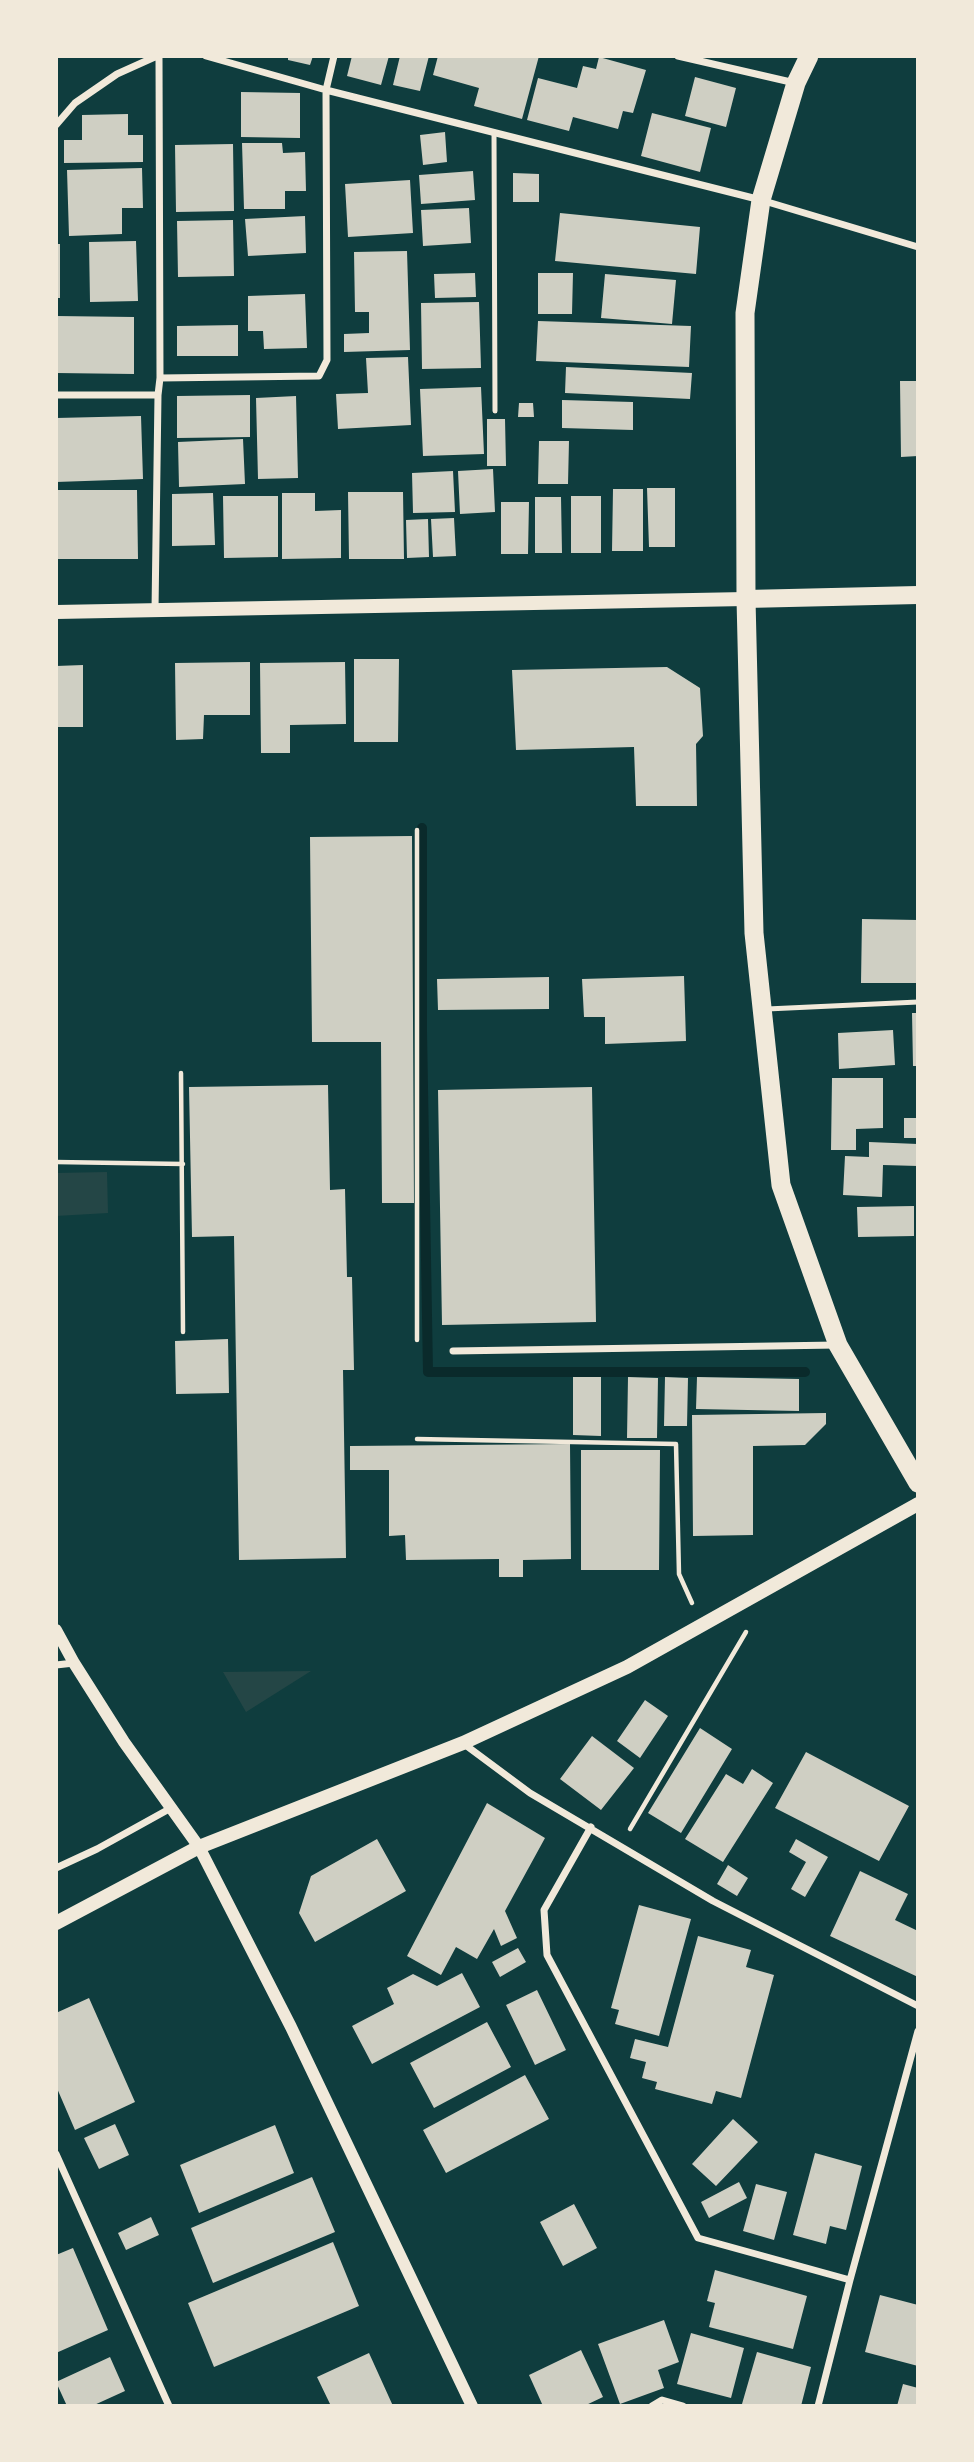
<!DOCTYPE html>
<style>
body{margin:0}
#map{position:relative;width:974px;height:2462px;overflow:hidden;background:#0f3d3e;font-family:Montserrat,sans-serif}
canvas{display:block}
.frame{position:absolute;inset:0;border:58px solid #f1e9da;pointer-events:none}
</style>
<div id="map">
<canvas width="974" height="2462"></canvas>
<div class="frame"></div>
</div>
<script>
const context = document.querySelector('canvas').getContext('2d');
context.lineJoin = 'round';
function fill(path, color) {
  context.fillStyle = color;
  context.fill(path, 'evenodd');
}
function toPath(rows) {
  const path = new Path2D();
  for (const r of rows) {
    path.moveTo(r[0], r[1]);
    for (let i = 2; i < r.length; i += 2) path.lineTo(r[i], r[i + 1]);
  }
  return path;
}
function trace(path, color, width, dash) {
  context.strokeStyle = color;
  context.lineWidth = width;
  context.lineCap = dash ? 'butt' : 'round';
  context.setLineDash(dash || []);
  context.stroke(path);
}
const green = toPath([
 [107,1172,108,1213,56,1216,56,1173],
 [311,1671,246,1712,223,1672]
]);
const stream = toPath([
 [422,828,422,1032,428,1372,805,1372]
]);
const building = toPath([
 [288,56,313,56,310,65,288,60],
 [352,56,389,56,381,85,347,76],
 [400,56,429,56,420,91,393,85],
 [438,56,539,56,522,119,474,106,479,88,433,75],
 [599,57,646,70,633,113,623,111,618,129,573,117,569,131,527,120,538,78,577,88,583,66,596,69],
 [695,77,736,88,726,127,685,116],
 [241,92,300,93,300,138,241,137],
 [652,113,711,128,700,172,641,156],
 [128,114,128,135,143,135,143,162,64,163,64,140,82,140,82,115],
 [445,132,447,162,423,165,420,135],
 [242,143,282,143,283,153,305,152,306,191,285,191,285,209,244,209],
 [233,144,234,211,176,212,175,145],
 [142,168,143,208,122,208,122,234,69,236,67,170],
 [473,171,475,200,421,204,419,175],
 [513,173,539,174,539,202,513,202],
 [410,180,413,233,348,237,345,184],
 [469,208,471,243,423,246,421,210],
 [560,213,700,227,696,274,555,261],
 [305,216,306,253,248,256,245,219],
 [233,220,234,276,178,277,177,221],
 [136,241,138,301,90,302,89,242],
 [56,244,60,244,60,298,56,298],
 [407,251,410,350,344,352,344,334,369,333,369,312,355,312,354,252],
 [475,273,476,297,435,298,434,274],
 [538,273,573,273,572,314,538,314],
 [605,274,676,280,672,324,601,318],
 [305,294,307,348,264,349,263,331,248,331,248,296],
 [479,302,481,368,422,369,421,303],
 [56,316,134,317,134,374,56,373],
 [538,321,691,326,689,367,536,361],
 [238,325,238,356,177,356,177,326],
 [408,357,411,425,338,429,336,394,368,393,366,358],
 [566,367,692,373,690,399,565,393],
 [900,381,918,381,918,456,901,457],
 [481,387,484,454,423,456,420,389],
 [250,395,250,437,177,438,177,396],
 [296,396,298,478,258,479,256,398],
 [562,400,633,402,633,430,562,428],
 [519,403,533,403,534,417,518,417],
 [141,416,143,479,56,482,56,418],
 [487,419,505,419,506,466,487,466],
 [243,439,245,484,179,487,178,442],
 [539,441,569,441,568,484,538,484],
 [493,469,495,512,460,514,458,471],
 [453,471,455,512,413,513,412,473],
 [647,488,675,488,675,547,649,547],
 [613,489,643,489,643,551,612,551],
 [56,490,137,490,138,559,56,559],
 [348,492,403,492,404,559,349,559],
 [213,493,215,545,172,546,172,494],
 [282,493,315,493,315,511,341,510,341,558,282,559],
 [223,496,278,496,278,557,224,558],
 [571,496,601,496,601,553,571,553],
 [535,497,561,497,562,553,535,553],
 [501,502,529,502,528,554,501,554],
 [454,518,456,556,433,557,431,519],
 [428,519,429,557,407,558,406,520],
 [354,659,399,659,398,742,354,742],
 [250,662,250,715,204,715,203,739,176,740,175,663],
 [345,662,346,724,290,725,290,753,261,753,260,663],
 [83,665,83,727,56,727,56,666],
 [667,667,700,688,703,736,696,744,697,806,636,806,634,747,516,750,512,670],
 [412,836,414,1203,382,1203,381,1042,312,1042,310,837],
 [862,919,918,920,918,983,861,983],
 [684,976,686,1041,605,1044,605,1017,584,1017,582,979],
 [549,977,549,1009,438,1010,437,979],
 [912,1013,918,1013,918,1066,913,1066],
 [893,1030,895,1065,839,1069,838,1033],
 [832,1078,883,1078,883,1128,856,1129,856,1150,831,1150],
 [328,1085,330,1190,345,1189,347,1277,352,1277,354,1370,343,1370,346,1558,239,1560,234,1236,192,1237,189,1087],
 [592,1087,596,1322,442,1325,438,1090],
 [904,1118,918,1118,918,1138,904,1138],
 [869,1142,918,1144,918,1166,883,1165,882,1197,843,1195,845,1156,869,1157],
 [914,1206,914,1236,858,1237,857,1207],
 [228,1339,229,1393,176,1394,175,1341],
 [573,1377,601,1377,601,1436,573,1435],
 [628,1377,658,1378,657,1438,627,1438],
 [665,1377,688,1378,687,1426,664,1426],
 [697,1377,799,1379,799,1411,696,1409],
 [826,1413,826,1424,805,1445,753,1446,753,1535,693,1536,692,1415],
 [570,1444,571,1559,523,1560,523,1577,499,1577,499,1559,406,1560,405,1535,389,1536,389,1470,350,1470,350,1446],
 [581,1450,660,1450,659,1570,581,1570],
 [645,1700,668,1716,640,1758,617,1741],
 [700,1728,732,1749,681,1833,648,1813],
 [592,1736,634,1768,601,1810,560,1779],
 [806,1752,909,1806,879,1861,775,1808],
 [752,1769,773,1783,723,1862,685,1839,726,1774,743,1784],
 [487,1803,545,1838,505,1911,517,1938,501,1946,494,1929,477,1959,456,1947,441,1975,407,1956],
 [377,1839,406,1891,315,1942,299,1913,311,1876],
 [796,1839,828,1857,805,1897,791,1889,806,1862,789,1852],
 [728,1865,748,1878,737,1896,717,1884],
 [860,1871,908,1894,895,1920,918,1931,918,1977,830,1936],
 [639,1905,691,1919,659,2036,615,2024,619,2010,611,2008],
 [698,1936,751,1950,746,1967,774,1975,741,2098,716,2091,712,2104,655,2089,657,2082,642,2078,646,2062,630,2058,635,2039,668,2047],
 [518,1948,526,1962,500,1977,492,1962],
 [462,1973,480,2007,372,2064,352,2026,394,2004,387,1988,413,1974,437,1986],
 [537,1990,566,2050,535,2065,506,2005],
 [89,1998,135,2102,75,2130,56,2086,56,2013],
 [487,2022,511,2067,434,2108,410,2063],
 [525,2075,549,2119,446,2173,423,2130],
 [733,2119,758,2142,716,2186,692,2164],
 [115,2124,129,2155,99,2169,84,2138],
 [275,2125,294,2173,199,2213,180,2165],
 [815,2153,862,2166,846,2230,830,2226,826,2244,793,2235],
 [312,2177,335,2232,213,2283,191,2228],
 [739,2182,747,2198,709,2218,701,2202],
 [756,2184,787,2192,774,2240,743,2231],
 [574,2204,597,2248,563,2266,540,2222],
 [151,2217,159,2235,126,2250,118,2233],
 [333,2242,359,2306,214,2367,188,2303],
 [73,2248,108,2330,56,2353,56,2255],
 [715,2270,807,2296,793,2349,709,2327,715,2303,707,2301],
 [880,2295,918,2305,918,2366,865,2352],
 [664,2320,679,2362,658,2370,664,2388,620,2404,598,2344],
 [691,2333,744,2348,731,2398,677,2384],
 [581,2350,603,2397,584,2406,543,2406,529,2375],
 [757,2352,811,2367,801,2406,750,2406,742,2404],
 [369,2353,393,2406,331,2406,317,2377],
 [110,2357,125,2391,92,2406,67,2406,56,2382],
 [903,2384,918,2388,918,2406,897,2406]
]);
const path = toPath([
 [181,1073,183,1332],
 [56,1162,183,1164],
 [417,1340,417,830],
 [417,1439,676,1444,679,1574,692,1603],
 [630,1829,746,1632]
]);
const service = toPath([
 [494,132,495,411],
 [767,1009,918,1002]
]);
const minor = toPath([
 [206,56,326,90,761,200,918,247],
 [678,56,795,83],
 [56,125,75,103,117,74,157,56],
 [160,378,319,376,327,360,326,90,334,56],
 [56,395,158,395],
 [155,610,158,395,160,378,159,56],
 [453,1351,837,1345],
 [56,1665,74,1663],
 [464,1744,530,1793,713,1901,918,2006],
 [591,1827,544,1910,547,1955,698,2238,850,2280],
 [56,1868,97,1849,171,1808],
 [56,2154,169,2406],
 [652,2406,662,2400,683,2406],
 [818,2406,850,2280,918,2031]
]);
const tertiary = toPath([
 [56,1630,74,1663,124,1742,199,1847,291,2027,472,2406]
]);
const secondary = toPath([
 [56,612,746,599],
 [56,1923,199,1847,463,1743,627,1667,918,1504]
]);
const primary = toPath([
 [746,599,918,595]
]);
const trunk = toPath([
 [809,56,796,83,761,200,745,313,746,599,754,933,781,1185,838,1345,918,1483]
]);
fill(green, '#244646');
trace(stream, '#0a2a2b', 10);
fill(building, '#cfcfc3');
trace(path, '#f1e9da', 4.5);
trace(service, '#f1e9da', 5);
trace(minor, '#f1e9da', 7);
trace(tertiary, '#f1e9da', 12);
trace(secondary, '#f1e9da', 14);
trace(primary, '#f1e9da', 18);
trace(trunk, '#f1e9da', 19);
</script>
